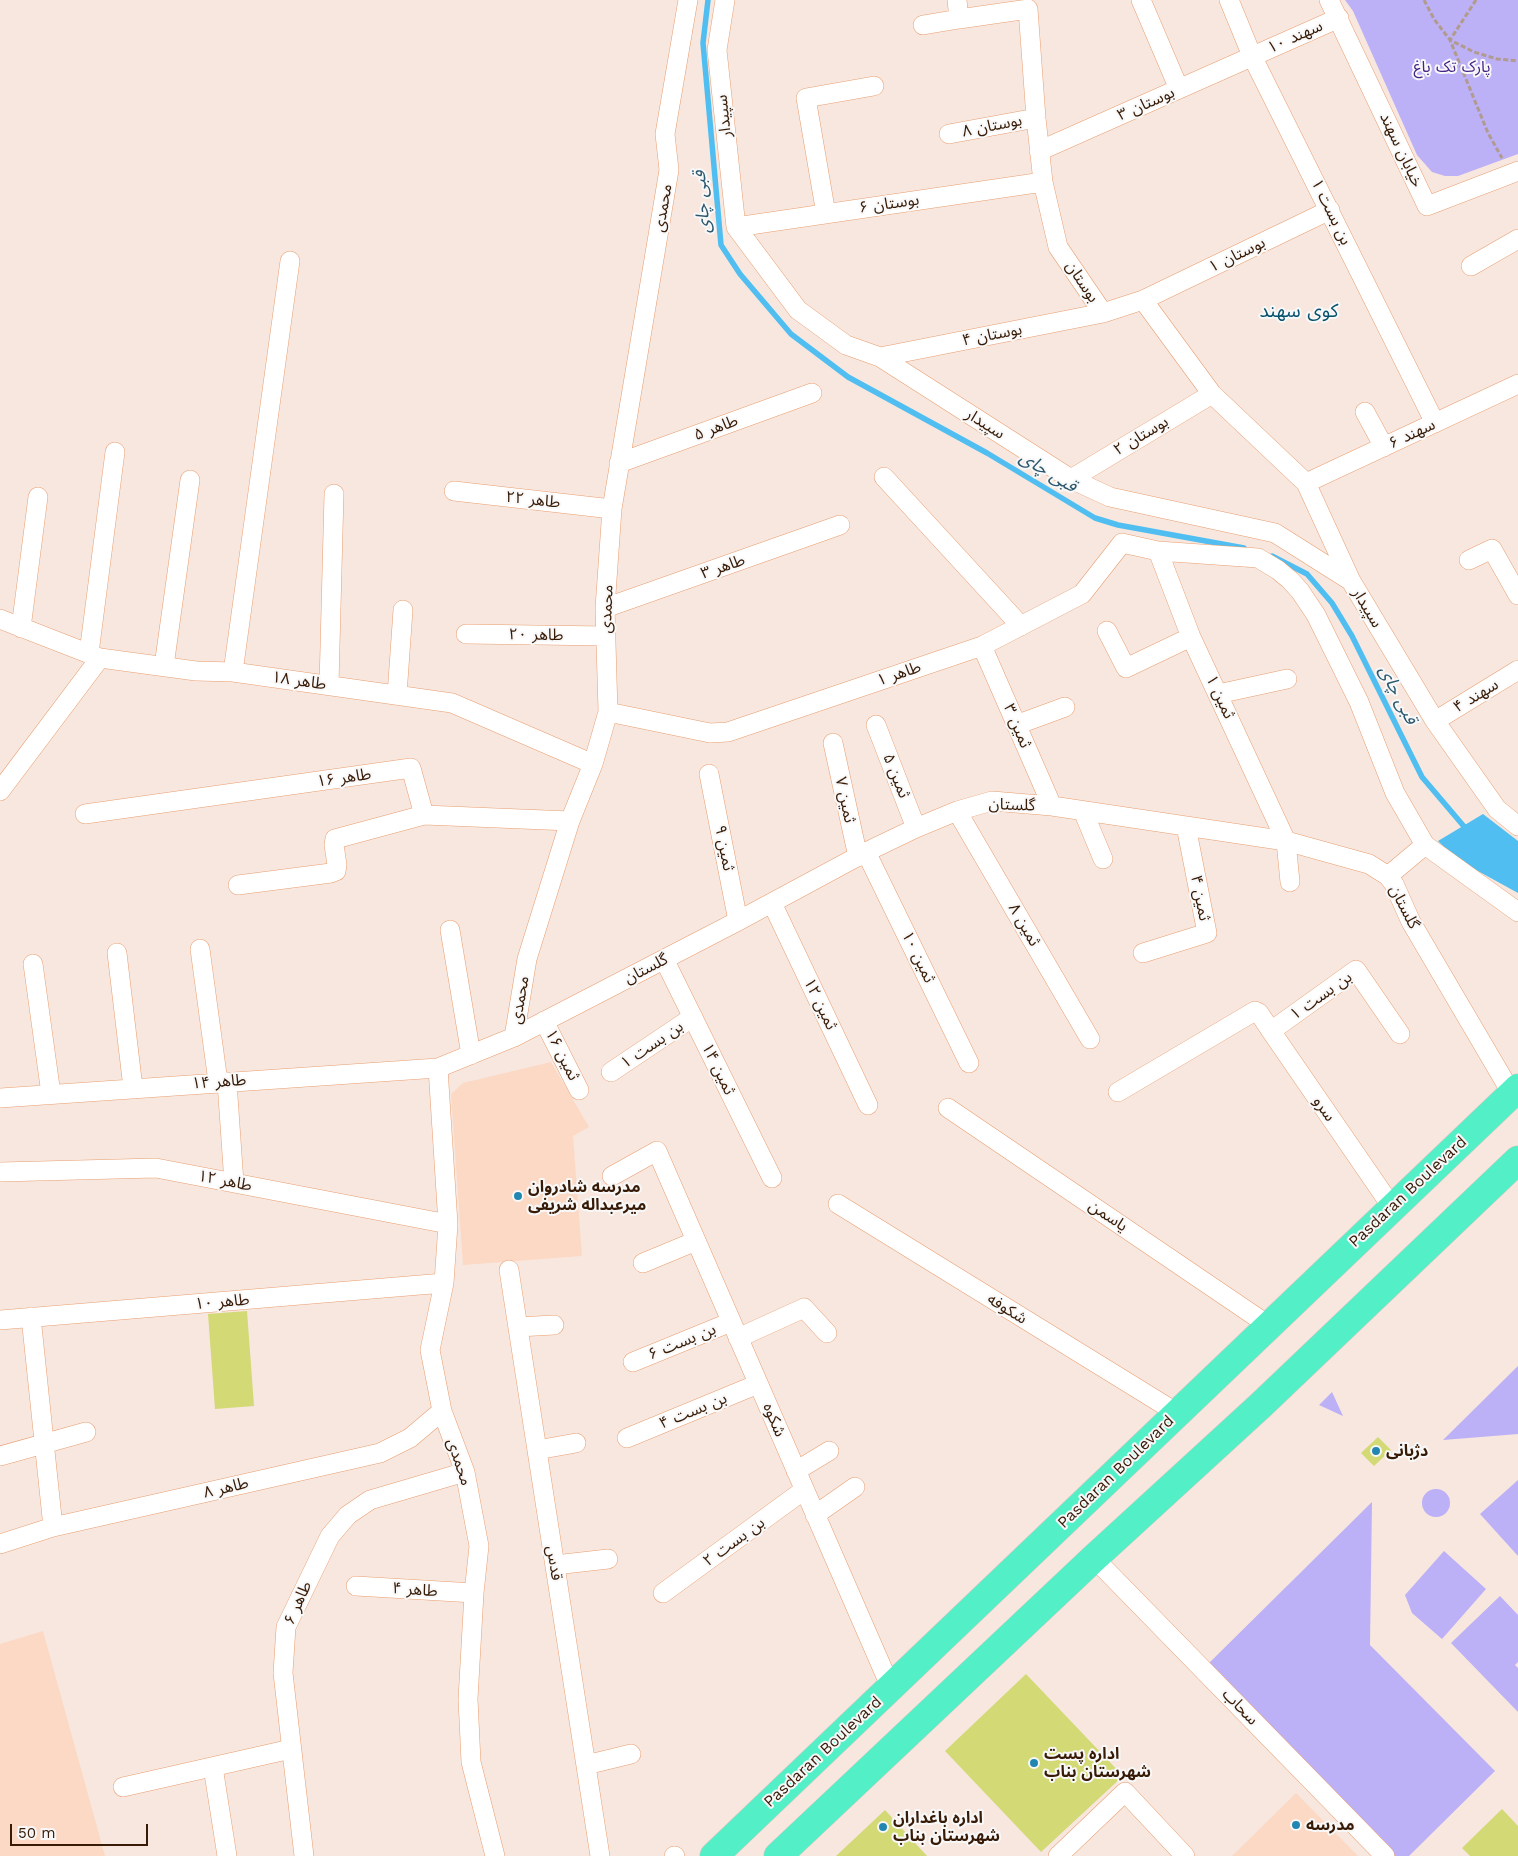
<!DOCTYPE html>
<meta charset="utf-8">
<style>
body{margin:0}
#map{position:relative;width:1518px;height:1856px;overflow:hidden;background:#f7e7de;font-family:"Work Sans",sans-serif}
canvas{display:block}
.scale{position:absolute;left:10px;top:1824px;width:138px;height:22px;box-sizing:border-box;border:2px solid #371b07;border-top:0;padding-left:6px;font-size:15px;line-height:18px;white-space:nowrap;color:#371b07;-webkit-text-stroke:4px #f8f8f8;paint-order:stroke}
</style>
<div id="map">
<canvas width="1518" height="1856"></canvas>
<div class="scale">50 m</div>
</div>
<script>
const context = document.querySelector('canvas').getContext('2d');
context.lineJoin = 'round';
function fill(path, color) {
  context.fillStyle = color;
  context.fill(path, 'evenodd');
}
function toPath(rows) {
  const path = new Path2D();
  for (const r of rows) {
    if (r.length === 3) {
      path.moveTo(r[0] + r[2], r[1]);
      path.arc(r[0], r[1], r[2], 0, 2 * Math.PI);
      continue;
    }
    path.moveTo(r[0], r[1]);
    for (let i = 2; i < r.length; i += 2) path.lineTo(r[i], r[i + 1]);
  }
  return path;
}
function trace(path, color, width, dash) {
  context.strokeStyle = color;
  context.lineWidth = width;
  context.lineCap = dash ? 'butt' : 'round';
  context.setLineDash(dash || []);
  context.stroke(path);
}
function drawText(font, color, halo, rows, align = 'center') {
  context.font = font + ' "Work Sans","Noto Sans Arabic",sans-serif';
  context.lineWidth = 4;
  context.setLineDash([]);
  context.textBaseline = 'middle';
  context.strokeStyle = halo;
  context.fillStyle = color;
  for (const [text, x, y, turn = 0] of rows) {
    context.save();
    context.translate(x, y);
    context.rotate((+turn || 0) * Math.PI / 180);
    context.textAlign = isNaN(turn) ? turn : align;
    if (halo) context.strokeText(text, 0, 0);
    context.fillText(text, 0, 0);
    context.restore();
  }
}
const built = toPath([
 [551,1062,589,1127,573,1136,582,1256,463,1265,451,1094,463,1083],
 [43,1631,105,1856,0,1856,0,1644],
 [1296,1793,1358,1856,1232,1856]
]);
const green = toPath([
 [1345,0,1518,0,1518,154,1458,176,1445,176,1432,172,1417,155,1353,11],
 [1518,1366,1518,1434,1443,1440],
 [1332,1392,1343,1416,1319,1405],
 [1518,1480,1518,1556,1480,1514],
 [1436,1503,14],
 [1372,1502,1370,1645,1495,1771,1409,1856,1392,1856,1205,1667],
 [1444,1551,1486,1589,1442,1639,1412,1613,1405,1595],
 [1500,1596,1518,1615,1518,1662,1515,1665,1518,1668,1518,1712,1451,1643]
]);
const water = toPath([
 [1483,814,1518,841,1518,893,1456,859,1438,841]
]);
const stream = toPath([
 [708,0,703,43,721,245,740,274,791,334,848,377,987,453,1095,518,1118,525,1244,548],
 [1272,556,1307,574,1332,603,1352,636,1422,777,1467,830]
]);
const building = toPath([
 [247,1311,254,1406,215,1409,208,1314],
 [1378,1437,1391,1450,1374,1466,1361,1453],
 [1026,1674,1123,1776,1041,1852,945,1751],
 [1502,1809,1518,1826,1518,1856,1470,1856,1462,1848],
 [885,1810,927,1856,836,1856]
]);
const path = toPath([
 [1424,0,1434,19,1450,40,1474,52,1497,59,1518,61],
 [1476,0,1450,40,1488,133,1502,158]
]);
const minor = toPath([
 [725,0,717,50,736,227,798,310,846,345,880,357,1071,479,1110,497,1275,533,1351,581,1435,721,1497,809,1518,826],
 [957,0,959,19,1028,9,1036,118,1043,182,1058,247,1103,313,1143,300,1212,394,1306,483,1351,581],
 [1141,0,1179,89],
 [1229,0,1252,56,1435,423],
 [1329,0,1427,206,1518,171],
 [923,25,959,19],
 [949,134,1036,118],
 [1039,151,1339,18],
 [826,214,806,98,874,86],
 [736,227,1043,182],
 [1471,266,1518,239],
 [1143,300,1330,210],
 [880,357,1103,313],
 [1365,412,1384,447],
 [619,463,812,393],
 [884,477,1021,626],
 [1071,479,1212,394],
 [1306,483,1518,384],
 [454,491,612,509],
 [1158,551,1191,637,1286,841,1290,882],
 [1469,560,1492,549,1518,595],
 [605,608,840,525],
 [0,619,100,658,196,671,233,672,452,703,593,764],
 [21,628,38,497],
 [1107,631,1126,668,1191,637],
 [466,634,606,636],
 [982,646,1052,806],
 [89,653,115,452],
 [164,666,190,480],
 [233,672,290,261],
 [329,685,334,494],
 [1218,694,1287,679],
 [397,695,403,610],
 [608,712,710,733,728,732,982,646,1082,594,1122,543,1158,551,1258,558,1278,570,1290,580,1300,591,1316,615,1359,702,1395,793,1425,845,1518,912],
 [1435,721,1518,670],
 [876,725,916,828],
 [1016,725,1065,707],
 [833,743,858,857],
 [709,774,738,921],
 [0,791,100,658],
 [957,811,1090,1039],
 [1083,811,1103,859],
 [85,814,411,768,424,815,570,821],
 [866,852,969,1063],
 [1388,876,1425,845],
 [238,885,331,873,336,871,337,865,334,845,335,839,424,815],
 [772,903,868,1105],
 [450,930,471,1055],
 [200,949,218,1082],
 [117,953,133,1088],
 [1143,953,1207,933,1186,826],
 [664,959,772,1178],
 [33,964,51,1094],
 [544,1021,579,1090],
 [1271,1031,1356,970,1400,1034],
 [514,1037,527,959,570,821,593,764,608,712,605,608,612,509,669,170,665,134,688,0],
 [438,1068,448,1224,444,1283,430,1350,442,1411,465,1472,479,1546,474,1593,468,1699,471,1762,495,1856],
 [611,1072,693,1017],
 [227,1082,234,1183],
 [1118,1092,1255,1011,1259,1013,1271,1031,1392,1207],
 [0,1098,438,1068,514,1037,738,921,866,852,916,828,957,811,992,801,1052,806,1286,841,1369,864,1388,876,1394,884,1411,922,1512,1094],
 [948,1108,1268,1325],
 [0,1172,156,1168,448,1224],
 [612,1176,657,1151,891,1688],
 [838,1204,1177,1413],
 [643,1263,696,1241],
 [509,1270,600,1856],
 [31,1317,53,1527],
 [0,1320,444,1283],
 [518,1327,554,1325],
 [738,1338,804,1308,827,1333],
 [633,1362,731,1322],
 [627,1438,758,1384],
 [537,1450,576,1443],
 [0,1456,86,1432],
 [796,1471,829,1451],
 [815,1515,855,1487],
 [0,1544,53,1527,380,1453,410,1438,442,1411],
 [1094,1558,1385,1856],
 [555,1565,608,1559],
 [356,1586,474,1593],
 [663,1593,804,1490],
 [586,1765,631,1754],
 [213,1767,227,1856],
 [123,1787,291,1749],
 [304,1856,283,1673,286,1627,330,1536,348,1515,370,1500,465,1472],
 [674,1856,675,1856],
 [1058,1856,1125,1792,1185,1856]
]);
const highway = toPath([
 [714,1856,1518,1088],
 [778,1856,1094,1558,1261,1405,1518,1160]
]);
const markers = [
 [518,1196,5,"#2386b0"],
 [1376,1451,5,"#2386b0"],
 [1034,1763,5,"#2386b0"],
 [1296,1825,5,"#2386b0"],
 [883,1827,5,"#2386b0"]
];
const streetNames = [
 ["سهند ۱۰",1295,37,-24],
 ["بوستان ۳",1146,104,-24],
 ["سپیدار",724,116,-96],
 ["بوستان ۸",992,126,-11],
 ["خیابان سهند",1401,150,65],
 ["بوستان ۶",889,204,-8],
 ["محمدی",663,208,-80],
 ["بن بست ۱",1331,212,64],
 ["بوستان ۱",1237,255,-26],
 ["بوستان",1082,282,56],
 ["بوستان ۴",992,335,-11],
 ["سپیدار",985,424,32],
 ["طاهر ۵",716,428,-20],
 ["سهند ۶",1412,434,-25],
 ["بوستان ۲",1141,436,-31],
 ["طاهر ۲۲",533,500,6],
 ["طاهر ۳",723,567,-19],
 ["سپیدار",1367,608,59],
 ["محمدی",607,609,-88],
 ["طاهر ۲۰",536,635,1],
 ["طاهر ۱",899,674,-19],
 ["طاهر ۱۸",299,681,8],
 ["سهند ۴",1476,696,-31],
 ["ثمین ۱",1220,697,65],
 ["ثمین ۳",1017,726,67],
 ["ثمین ۵",896,776,68],
 ["طاهر ۱۶",344,778,-8],
 ["ثمین ۷",845,800,78],
 ["گلستان",1012,805,2],
 ["ثمین ۹",724,848,79],
 ["ثمین ۴",1200,898,79],
 ["گلستان",1404,907,63],
 ["ثمین ۸",1024,925,60],
 ["ثمین ۱۰",918,957,64],
 ["گلستان",646,969,-27],
 ["بن بست ۱",1321,996,-35],
 ["محمدی",520,1000,-80],
 ["ثمین ۱۲",820,1004,64],
 ["بن بست ۱",652,1045,-34],
 ["ثمین ۱۶",562,1055,63],
 ["ثمین ۱۴",718,1069,64],
 ["طاهر ۱۴",219,1082,-4],
 ["سرو",1324,1109,56],
 ["طاهر ۱۲",225,1181,11],
 ["Pasdaran Boulevard",1408,1192,-43],
 ["یاسمن",1108,1216,34],
 ["طاهر ۱۰",222,1302,-5],
 ["شکوفه",1007,1309,32],
 ["بن بست ۶",682,1342,-22],
 ["بن بست ۴",693,1411,-22],
 ["شکوه",774,1420,67],
 ["محمدی",459,1462,72],
 ["Pasdaran Boulevard",1116,1472,-44],
 ["طاهر ۸",226,1488,-13],
 ["بن بست ۲",734,1542,-36],
 ["قدس",554,1563,81],
 ["طاهر ۴",415,1590,4],
 ["طاهر ۶",298,1603,-66],
 ["سحاب",1240,1707,46],
 ["Pasdaran Boulevard",823,1752,-43]
];
const parkNames = [
 ["پارک تک باغ",1452,67]
];
const poiNames = [
 ["مدرسه شادروان",528,1187],
 ["میرعبداله شریفی",528,1205],
 ["دژبانی",1386,1451],
 ["اداره پست",1044,1754],
 ["شهرستان بناب",1044,1772],
 ["اداره باغداران",893,1818],
 ["شهرستان بناب",893,1836],
 ["مدرسه",1306,1825]
];
const waterNames = [
 ["قبی چای",702,202,-95],
 ["قبی چای",1048,472,31],
 ["قبی چای",1398,695,63]
];
const quarterNames = [
 ["کوی سهند",1299,311]
];
fill(built, '#fcd9c5');
fill(green, '#bcb0f6');
fill(water, '#50bef1');
trace(stream, '#50bef1', 5.5);
fill(building, '#d2d975');
trace(minor, '#e99e70', 20);
trace(highway, '#cfc8c3', 29);
trace(path, '#b09b8e', 3, [5, 2.5]);
trace(minor, '#fff', 19);
trace(highway, '#53f0c7', 28);
for (const [x, y, r, color] of markers) {
  const dot = new Path2D();
  dot.arc(x, y, r, 0, 2 * Math.PI);
  context.fillStyle = color;
  context.fill(dot);
  trace(dot, '#f8f8f8', 2);
}
drawText('16px', '#371b07', '#f8f8f8', streetNames);
drawText('16px', '#442486', '#f8f8f8', parkNames);
drawText('bold 16px', '#371b07', '#f8f8f8', poiNames, 'left');
drawText('italic 18px', '#2b586e', '#f8f8f8', waterNames);
drawText('19px', '#07516d', '#f8f8f8', quarterNames);
</script>
